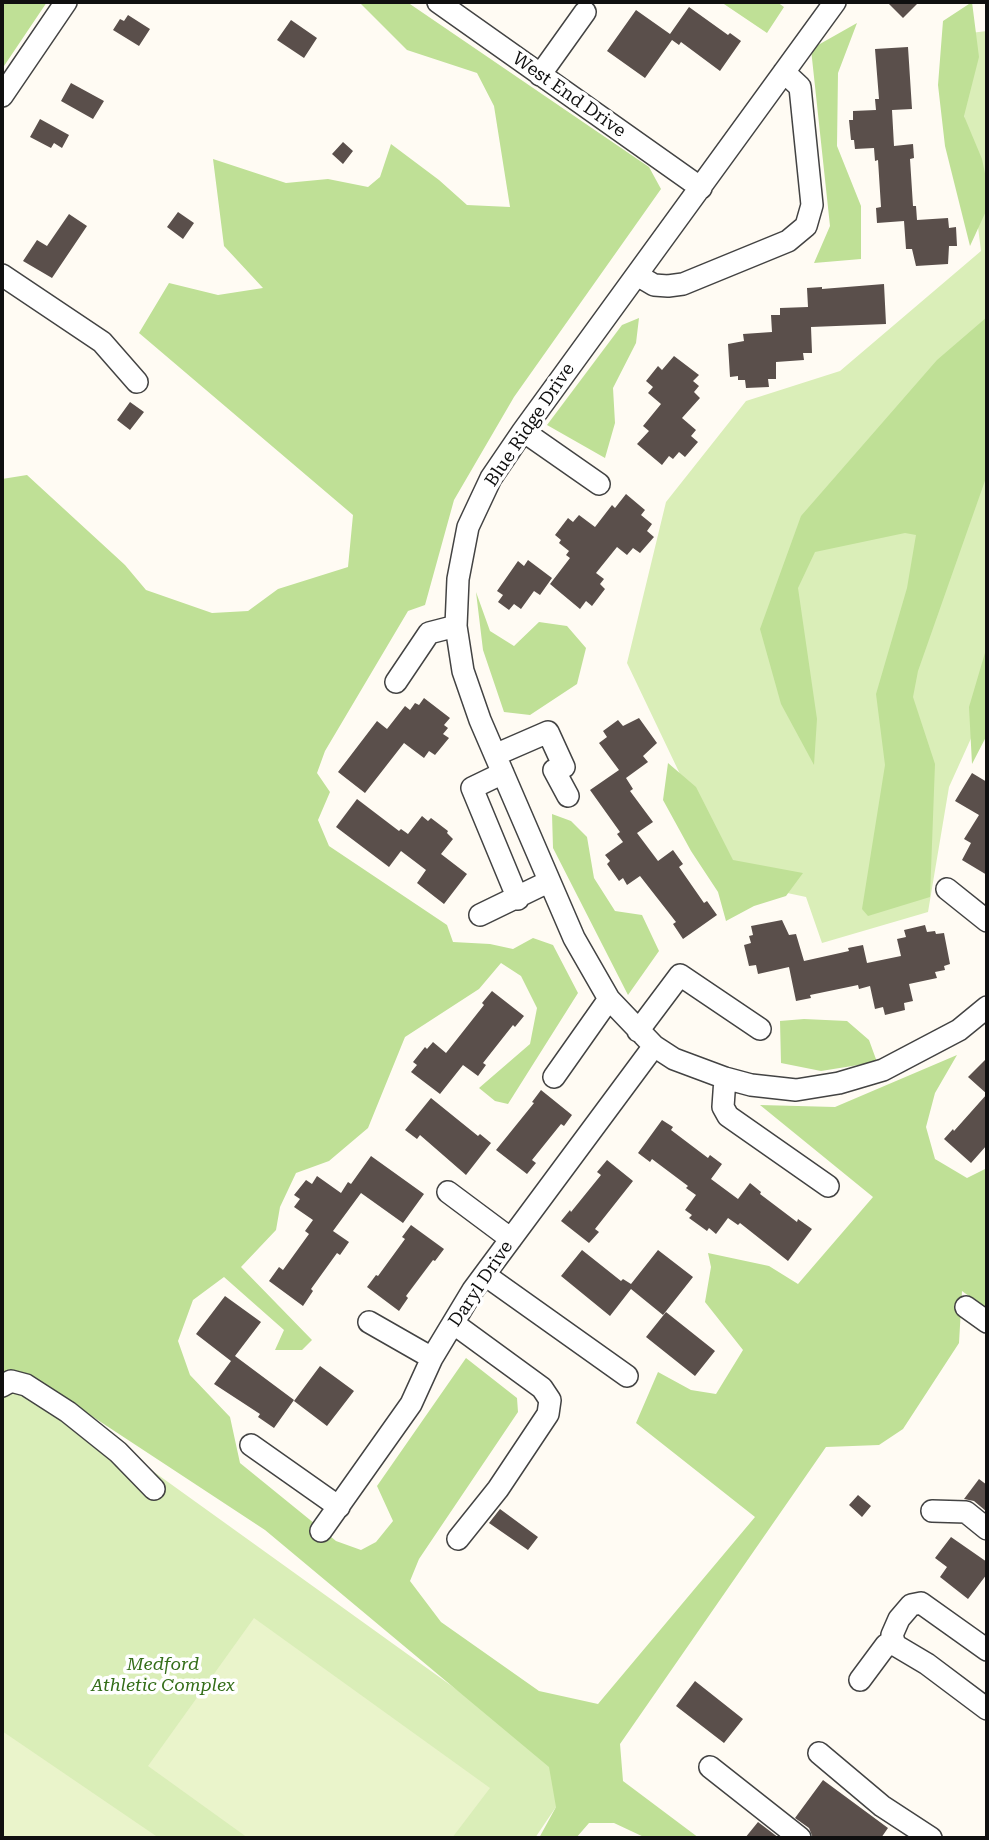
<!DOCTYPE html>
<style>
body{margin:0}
#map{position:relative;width:989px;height:1840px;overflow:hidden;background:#fffbf3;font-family:"Roboto Serif",serif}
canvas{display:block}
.frame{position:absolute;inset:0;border:4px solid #101010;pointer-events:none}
</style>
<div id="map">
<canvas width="989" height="1840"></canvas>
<div class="frame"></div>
</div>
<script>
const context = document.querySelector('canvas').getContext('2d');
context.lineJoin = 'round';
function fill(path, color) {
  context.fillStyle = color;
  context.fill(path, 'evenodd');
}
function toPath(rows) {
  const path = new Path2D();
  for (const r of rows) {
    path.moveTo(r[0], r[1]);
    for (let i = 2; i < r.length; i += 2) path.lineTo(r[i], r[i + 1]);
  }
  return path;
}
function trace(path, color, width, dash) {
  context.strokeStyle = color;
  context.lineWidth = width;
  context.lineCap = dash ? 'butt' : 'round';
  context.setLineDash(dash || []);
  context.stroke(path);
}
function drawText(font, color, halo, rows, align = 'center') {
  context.font = font + ' "Roboto Serif",serif';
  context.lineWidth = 7;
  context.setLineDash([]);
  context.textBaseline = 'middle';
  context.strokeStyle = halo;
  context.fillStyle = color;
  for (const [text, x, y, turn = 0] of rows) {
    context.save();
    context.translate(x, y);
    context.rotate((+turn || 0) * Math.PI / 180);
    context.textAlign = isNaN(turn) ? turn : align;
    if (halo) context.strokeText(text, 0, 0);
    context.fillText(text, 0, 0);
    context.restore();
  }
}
const green = toPath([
 [987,31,987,703,949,787,928,912,822,943,806,897,731,881,627,663,666,502,746,401,840,371,981,251,954,35],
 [8,1367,577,1776,535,1838,2,1838,2,1374]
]);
const forest = toPath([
 [2,2,47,2,2,69],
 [359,2,407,2,649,167,661,189,514,397,454,500,425,605,408,611,325,751,317,773,330,792,318,820,329,846,447,925,453,942,490,944,513,949,533,938,553,945,578,993,508,1104,495,1101,479,1088,530,1044,537,1008,521,976,501,963,479,989,405,1037,368,1128,329,1161,296,1173,280,1207,276,1230,241,1267,312,1340,302,1350,275,1350,284,1330,224,1277,193,1300,178,1341,190,1375,230,1417,240,1463,336,1541,361,1550,376,1542,393,1521,377,1486,466,1358,517,1398,518,1412,419,1559,410,1581,441,1622,539,1691,598,1704,755,1517,636,1423,658,1372,691,1390,716,1394,743,1350,705,1302,711,1267,708,1253,769,1266,798,1284,873,1197,760,1105,835,1107,957,1055,935,1093,926,1127,935,1159,967,1178,987,1168,987,1309,962,1291,959,1343,903,1429,879,1445,826,1447,620,1744,623,1781,699,1838,646,1838,614,1823,589,1823,576,1838,539,1838,556,1807,549,1767,265,1530,49,1388,2,1384,2,479,27,475,125,565,146,590,212,613,248,611,278,589,348,567,353,515,139,333,169,283,218,295,263,288,224,246,213,159,286,183,328,179,368,187,380,177,391,144,439,180,467,205,510,207,494,106,477,73,407,50],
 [721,2,777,2,784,7,767,33],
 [972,2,979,57,964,116,982,159,987,183,987,209,970,246,945,146,938,85,943,21],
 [857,23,838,73,837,146,861,206,861,259,814,263,830,226,811,49],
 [987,317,987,475,918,671,913,697,935,764,930,897,868,916,862,909,885,765,876,694,907,588,916,535,905,533,815,552,798,588,817,719,814,765,781,704,760,629,801,516,937,360],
 [639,318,636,343,613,388,615,423,605,458,547,425,622,325],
 [476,592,490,631,514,646,539,622,567,626,586,648,577,684,530,715,504,712,483,650],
 [987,646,987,735,972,764,969,707],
 [668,763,696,787,733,860,803,873,786,896,754,906,726,921,718,892,691,851,663,800],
 [552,814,571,821,587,837,594,878,615,911,642,915,659,951,628,995,553,848],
 [804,1019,847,1021,869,1040,877,1062,821,1071,781,1063,780,1021]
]);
const pitch = toPath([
 [254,1618,490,1788,452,1838,248,1838,148,1766],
 [2,1731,159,1838,2,1838]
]);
const building = toPath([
 [887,2,919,2,903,18],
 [689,7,728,35,730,33,741,41,720,71,681,42,679,45,672,40,645,78,607,51,636,10,670,34],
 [128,15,150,29,139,46,113,30,120,19,124,21],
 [291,20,317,38,304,58,277,40],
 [908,47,912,109,892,110,894,146,913,144,914,158,910,159,913,206,916,206,917,220,948,218,949,228,956,227,957,246,949,246,948,264,916,266,912,249,906,249,904,221,877,223,876,208,881,207,878,160,875,161,874,148,855,149,854,140,851,140,849,120,853,120,853,111,876,110,875,99,879,99,875,49],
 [71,83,104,101,93,119,61,101],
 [40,119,69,135,62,148,54,143,51,148,30,137],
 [343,142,353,151,343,164,332,154],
 [178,212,194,223,183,239,167,227],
 [69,214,87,226,52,278,23,261,37,240,47,246],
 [884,284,886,324,811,327,812,353,803,353,804,360,776,362,776,379,768,379,769,387,746,388,745,380,738,380,738,376,730,377,728,344,744,341,743,334,772,332,771,315,780,315,780,308,808,307,807,288,822,287,822,289],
 [674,356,699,375,693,381,699,386,694,392,700,398,682,418,696,430,691,436,698,442,685,457,679,452,673,459,669,456,662,465,637,444,649,431,643,426,661,404,648,393,653,387,646,381,658,366,662,370],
 [130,402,144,412,130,430,117,420],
 [626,494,645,510,641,515,652,524,647,531,654,537,640,553,633,548,627,555,617,547,596,573,604,579,600,584,605,589,592,606,586,601,580,609,550,584,570,558,566,555,569,551,559,543,561,540,555,535,568,518,573,522,579,515,595,527,612,505,615,508],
 [528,560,552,578,540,595,534,591,521,609,514,604,509,610,498,602,503,595,497,591,518,561,524,566],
 [424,698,450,718,444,725,448,728,443,734,449,738,435,755,429,751,424,758,404,743,365,793,338,772,377,721,387,729,405,706,410,710,415,703,419,705],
 [639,718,657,743,643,756,648,762,626,778,633,789,630,791,653,822,637,833,658,861,673,850,683,864,679,867,704,903,707,901,717,915,683,939,673,924,676,922,640,876,627,885,623,878,619,881,607,864,610,861,605,855,623,842,617,834,620,832,590,790,619,770,599,743,607,737,603,731,618,720,623,726],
 [972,773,987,782,987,875,962,860,971,843,964,839,979,815,955,801],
 [357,799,399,831,401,829,408,834,422,816,428,821,431,818,448,831,447,833,453,839,441,854,467,874,444,904,417,883,426,870,401,851,389,867,336,827],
 [782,920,789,935,796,934,804,961,849,951,848,948,863,945,867,963,901,956,897,939,906,937,904,930,925,925,927,932,935,931,936,934,944,933,950,964,944,966,945,970,935,972,937,978,909,984,913,1001,904,1003,905,1010,885,1015,883,1007,875,1009,870,986,859,989,858,985,810,995,811,998,796,1001,789,967,758,974,756,965,749,966,744,945,751,943,749,936,753,935,751,926],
 [492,991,524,1016,515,1027,513,1025,483,1063,486,1065,478,1076,463,1065,440,1094,411,1072,417,1065,413,1062,425,1047,427,1049,433,1042,446,1053,484,1005,482,1003],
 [987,1058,987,1145,971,1163,944,1139,953,1129,954,1131,987,1094,968,1077],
 [541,1090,572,1115,564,1126,561,1124,532,1160,536,1163,527,1174,496,1150,534,1103,532,1102],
 [431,1098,478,1136,480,1134,491,1143,466,1175,420,1135,417,1139,405,1130],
 [662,1120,673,1127,671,1130,708,1158,710,1155,722,1164,711,1179,738,1199,750,1183,761,1192,760,1194,797,1222,798,1219,812,1229,788,1261,740,1223,738,1225,728,1218,716,1234,709,1228,707,1231,689,1218,692,1215,685,1210,696,1195,686,1188,688,1186,652,1159,650,1162,638,1153],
 [371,1156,424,1194,403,1223,361,1193,333,1231,349,1242,340,1255,337,1253,311,1289,313,1291,303,1306,269,1281,279,1267,283,1270,309,1234,305,1231,313,1220,294,1207,300,1199,294,1195,306,1180,312,1184,317,1176,341,1193,348,1182,351,1184],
 [607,1160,633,1181,595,1229,599,1232,589,1243,561,1221,570,1210,571,1212,601,1175,597,1172],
 [411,1225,444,1249,435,1261,433,1260,406,1296,408,1298,399,1311,367,1287,376,1275,378,1276,405,1239,402,1237],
 [582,1250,621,1281,623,1279,631,1284,658,1250,693,1277,663,1315,631,1289,610,1316,561,1276],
 [225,1296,261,1322,235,1356,294,1400,274,1428,258,1417,260,1414,214,1384,231,1361,196,1334],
 [666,1312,715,1351,695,1376,646,1337],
 [320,1366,354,1391,327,1426,294,1401],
 [979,1479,987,1485,987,1512,974,1501,964,1499],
 [858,1495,871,1506,862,1517,849,1505],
 [500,1509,538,1537,528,1550,489,1523],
 [951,1537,987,1562,987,1574,968,1599,940,1577,947,1567,935,1558],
 [695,1681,743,1719,724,1743,676,1706],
 [823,1780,888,1828,881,1838,813,1838,809,1828,795,1818],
 [758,1822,779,1838,745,1838]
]);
const minor = toPath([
 [438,2,701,188],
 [835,2,523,431,491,478,468,527,458,579,456,626,463,671,480,720,574,938,609,999,654,1046,674,1059,725,1078,751,1085,796,1090,839,1083,883,1070,959,1030,987,1007],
 [540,75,585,12],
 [2,96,66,2],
 [2,275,102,342,137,382],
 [637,275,654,285,668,286,683,284,788,241,806,226,812,205,800,87,784,72],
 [523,431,599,484],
 [396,682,429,633,456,626],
 [495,755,548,732,564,767,554,770,568,796],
 [503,773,472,788,518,899],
 [947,889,987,921],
 [480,915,548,882],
 [638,1031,680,975,760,1029],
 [554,1077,609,999],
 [725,1078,723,1107,728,1116,828,1186],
 [448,1192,511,1239],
 [485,1275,627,1376],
 [966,1307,987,1322],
 [369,1322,432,1358],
 [453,1323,542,1388,550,1400,548,1414,498,1489,458,1539],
 [2,1386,11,1381,26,1385,68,1412,118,1452,154,1489],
 [251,1445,339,1507],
 [932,1511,966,1512,987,1529],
 [321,1531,411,1404,432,1358,473,1290,654,1046],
 [895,1645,892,1635,899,1619,911,1605,921,1603,987,1650],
 [860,1680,886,1645,895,1645,927,1664,987,1709],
 [819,1753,882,1806,931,1838],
 [710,1767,800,1838]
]);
const streetNames = [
 ["West End Drive",569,95,35],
 ["Blue Ridge Drive",530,425,-56],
 ["Daryl Drive",481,1284,-56]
];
const parkNames = [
 ["Medford",163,1665],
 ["Athletic Complex",163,1686]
];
fill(green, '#daeeb8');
fill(forest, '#bfe096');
fill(pitch, '#eaf4cb');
fill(building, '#5a4f4b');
trace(minor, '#434343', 24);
trace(minor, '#fff', 21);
drawText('18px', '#101010', '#fff', streetNames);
drawText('italic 18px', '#346e19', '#fff', parkNames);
</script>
